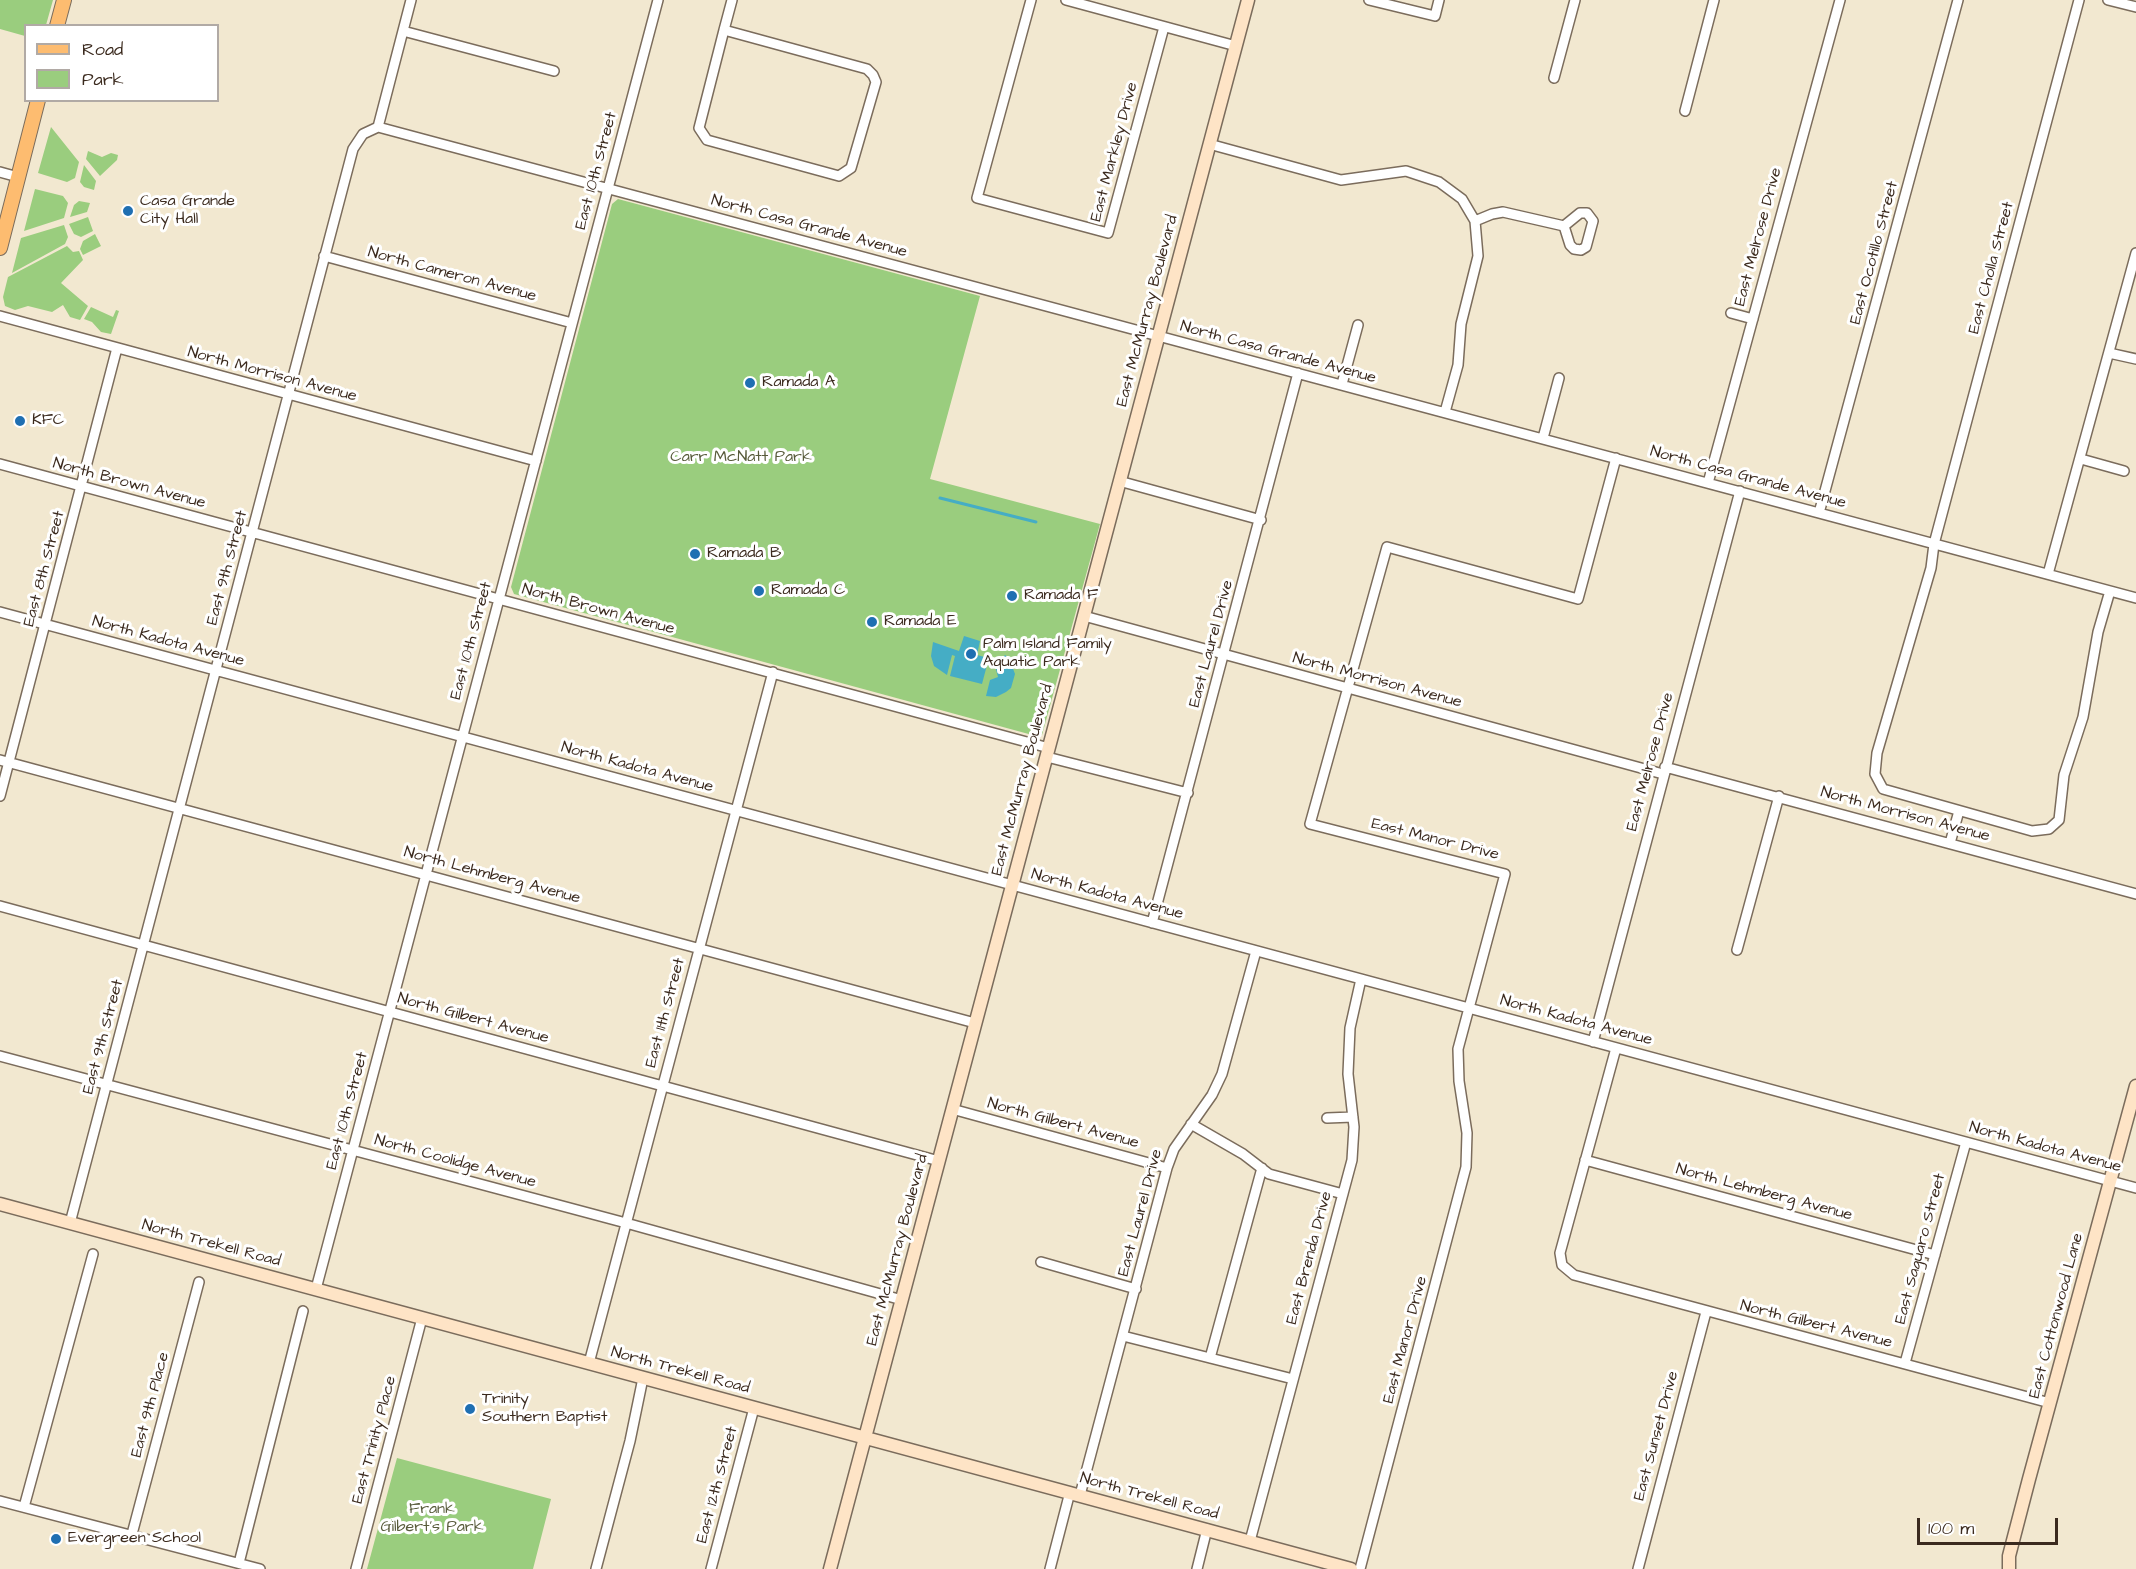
<!DOCTYPE html>
<style>
body{margin:0}
#map{position:relative;width:2136px;height:1569px;overflow:hidden;background:#f2e8d0;font-family:"Architects Daughter",sans-serif}
canvas{display:block}
.legend{position:absolute;left:24px;top:24px;width:195px;height:78px;box-sizing:border-box;background:#fff;border:2px solid #b1aaa5;margin:0;padding:8px 10px;list-style:none;font-size:18px;color:#3b2a1e}
.legend li{display:flex;align-items:center;gap:12px;height:30px}
.legend b{width:30px;border:2px solid #b1aaa5}
.scale{position:absolute;left:1917px;top:1518px;width:141px;height:27px;box-sizing:border-box;border:3px solid #3b2a1e;border-top:0;padding-left:8px;font-size:18px;line-height:21px;white-space:nowrap;color:#3b2a1e;-webkit-text-stroke:4px #fff;paint-order:stroke}
</style>
<div id="map">
<canvas width="2136" height="1569"></canvas>
<ul class="legend">
<li><b style="height:8px;background:#fdbc70"></b>Road</li>
<li><b style="height:16px;background:#9acd7e"></b>Park</li>
</ul>
<div class="scale">100 m</div>
</div>
<script>
const context = document.querySelector('canvas').getContext('2d');
context.lineJoin = 'round';
function fill(path, color) {
  context.fillStyle = color;
  context.fill(path, 'evenodd');
}
function toPath(rows) {
  const path = new Path2D();
  for (const r of rows) {
    path.moveTo(r[0], r[1]);
    for (let i = 2; i < r.length; i += 2) path.lineTo(r[i], r[i + 1]);
  }
  return path;
}
function trace(path, color, width, dash) {
  context.strokeStyle = color;
  context.lineWidth = width;
  context.lineCap = dash ? 'butt' : 'round';
  context.setLineDash(dash || []);
  context.stroke(path);
}
function drawText(font, color, halo, rows, align = 'center') {
  context.font = font + ' "Architects Daughter",sans-serif';
  context.lineWidth = 6;
  context.setLineDash([]);
  context.textBaseline = 'middle';
  context.strokeStyle = halo;
  context.fillStyle = color;
  for (const [text, x, y, turn = 0] of rows) {
    context.save();
    context.translate(x, y);
    context.rotate((+turn || 0) * Math.PI / 180);
    context.textAlign = isNaN(turn) ? turn : align;
    if (halo) context.strokeText(text, 0, 0);
    context.fillText(text, 0, 0);
    context.restore();
  }
}
const green = toPath([
 [0,0,53,0,46,25,26,26,25,36,0,29],
 [51,127,79,162,75,178,67,182,38,173],
 [88,151,102,157,111,153,118,155,117,160,100,176,86,159],
 [84,165,96,181,94,190,84,187,80,182],
 [35,189,63,196,68,203,64,218,24,231],
 [618,199,980,296,930,479,1100,524,1042,735,1036,736,514,594,511,587,612,204],
 [79,201,90,203,87,212,70,217,74,205],
 [88,217,93,231,81,237,74,234,69,224],
 [64,225,68,237,65,244,12,273,21,238],
 [95,234,101,246,83,255,80,249,83,241],
 [67,246,73,252,79,251,83,260,61,283,88,306,80,320,70,317,63,305,52,312,28,306,15,310,5,306,3,297,8,277],
 [91,307,113,317,116,310,119,311,111,334,101,332,92,322,84,319],
 [397,1458,551,1499,533,1569,367,1569]
]);
const water = toPath([
 [964,636,980,641,977,655,1000,661,1005,655,1009,658,1015,674,1011,688,1006,692,996,697,986,696,990,680,998,677,995,666,987,665,982,684,950,676,955,656,952,655,947,675,934,666,931,656,933,642,959,651]
]);
const stream = toPath([
 [940,498,1036,522]
]);
const street = toPath([
 [1031,0,977,198,1108,233,1164,27],
 [1066,0,1236,46],
 [1369,0,1435,16,1439,0],
 [2079,0,1934,544,1931,568,1877,753,1875,774,1883,789,2032,831,2049,829,2059,820,2064,775,2083,717,2098,632,2110,591],
 [2108,0,2136,7],
 [724,30,867,69,873,75,876,82,851,168,839,176,707,140,699,128,724,30],
 [724,30,732,0],
 [403,31,554,71],
 [1554,78,1575,0],
 [1685,111,1714,0],
 [378,127,2136,598],
 [1209,144,1341,180,1406,171,1439,182,1462,199,1475,221,1478,256,1461,324,1458,365,1445,412],
 [0,172,18,177],
 [1580,213,1587,213,1593,221,1586,247,1581,250,1574,249,1570,245,1564,226,1580,213],
 [1475,221,1492,214,1503,212,1564,226],
 [324,256,572,323],
 [1731,313,1753,319],
 [0,316,536,461],
 [2109,353,2136,359],
 [1342,384,1358,325],
 [1543,438,1559,378],
 [2081,459,2124,471],
 [0,464,1049,748],
 [1119,481,1261,520],
 [1708,483,1840,0],
 [1819,513,1958,0],
 [2048,574,2136,253],
 [0,612,2136,1188],
 [1084,616,1663,774],
 [1047,757,1188,793],
 [0,760,975,1023],
 [1665,767,2136,894],
 [0,796,117,348],
 [1950,843,1959,811],
 [0,906,939,1161],
 [1152,923,1298,373],
 [1737,950,1779,796],
 [1593,1042,1740,491],
 [1616,1048,1560,1253,1562,1265,1574,1275,2050,1403],
 [0,1056,626,1223,902,1300],
 [952,1109,1167,1168],
 [1327,1118,1353,1117],
 [1191,1124,1243,1154,1269,1174,1343,1194],
 [1585,1160,1935,1255],
 [70,1223,353,149,363,134,378,127,411,0],
 [1041,1262,1136,1289],
 [316,1289,658,0],
 [1123,1336,1293,1379],
 [1210,1358,1262,1168],
 [589,1363,773,672],
 [1905,1363,1966,1142],
 [1080,1495,1167,1168,1174,1149,1212,1095,1222,1074,1256,951],
 [0,1501,260,1569],
 [24,1507,93,1254],
 [132,1534,199,1282],
 [1250,1541,1352,1160,1354,1127,1348,1074,1350,1028,1361,979],
 [239,1563,303,1311],
 [356,1569,422,1318],
 [596,1569,630,1441,643,1378],
 [711,1569,754,1408],
 [1050,1569,1070,1492],
 [1197,1569,1207,1529],
 [1360,1569,1466,1167,1467,1133,1459,1081,1458,1049,1505,874,1310,824,1387,547,1578,599,1616,458],
 [1638,1569,1706,1312]
]);
const secondary = toPath([
 [0,1204,1351,1569],
 [830,1569,1248,0],
 [2009,1569,2009,1556,2029,1479,2136,1086]
]);
const primary = toPath([
 [57,26,64,0],
 [0,248,38,100]
]);
const markers = [
 [128,211,6,"#1f6fb2"],
 [750,383,6,"#1f6fb2"],
 [20,421,6,"#1f6fb2"],
 [695,554,6,"#1f6fb2"],
 [759,591,6,"#1f6fb2"],
 [1012,596,6,"#1f6fb2"],
 [872,622,6,"#1f6fb2"],
 [971,654,6,"#1f6fb2"],
 [470,1409,6,"#1f6fb2"],
 [56,1539,6,"#1f6fb2"]
];
const streetNames = [
 ["East Markley Drive",1115,152,-75],
 ["East 10th Street",597,171,-75],
 ["North Casa Grande Avenue",809,227,15],
 ["East Melrose Drive",1759,237,-75],
 ["East Ocotillo Street",1875,253,-75],
 ["East Cholla Street",1992,268,-75],
 ["North Cameron Avenue",452,275,15],
 ["East McMurray Boulevard",1148,311,-75],
 ["North Casa Grande Avenue",1278,353,15],
 ["North Morrison Avenue",272,375,15],
 ["North Casa Grande Avenue",1748,478,15],
 ["North Brown Avenue",129,484,15],
 ["East 9th Street",228,568,-75],
 ["East 8th Street",45,569,-75],
 ["North Brown Avenue",598,610,15],
 ["East 10th Street",472,641,-75],
 ["North Kadota Avenue",168,642,15],
 ["East Laurel Drive",1212,644,-75],
 ["North Morrison Avenue",1377,681,15],
 ["East Melrose Drive",1651,762,-75],
 ["North Kadota Avenue",637,768,15],
 ["East McMurray Boulevard",1023,780,-75],
 ["North Morrison Avenue",1905,815,15],
 ["East Manor Drive",1435,840,14],
 ["North Lehmberg Avenue",492,876,15],
 ["North Kadota Avenue",1107,895,15],
 ["East 11th Street",666,1013,-75],
 ["North Gilbert Avenue",473,1019,15],
 ["North Kadota Avenue",1576,1021,15],
 ["East 9th Street",104,1037,-75],
 ["East 10th Street",348,1111,-75],
 ["North Gilbert Avenue",1063,1124,15],
 ["North Kadota Avenue",2045,1148,15],
 ["North Coolidge Avenue",455,1162,15],
 ["North Lehmberg Avenue",1764,1193,15],
 ["East Laurel Drive",1141,1213,-75],
 ["North Trekell Road",211,1244,15],
 ["East Saguaro Street",1921,1249,-75],
 ["East McMurray Boulevard",898,1250,-75],
 ["East Brenda Drive",1310,1258,-75],
 ["East Cottonwood Lane",2057,1316,-75],
 ["North Gilbert Avenue",1816,1325,14],
 ["East Manor Drive",1406,1340,-75],
 ["North Trekell Road",680,1371,15],
 ["East 9th Place",151,1405,-75],
 ["East Sunset Drive",1657,1436,-75],
 ["East Trinity Place",375,1440,-75],
 ["East 12th Street",718,1485,-75],
 ["North Trekell Road",1149,1497,15]
];
const poiNames = [
 ["Casa Grande",140,202],
 ["City Hall",140,220],
 ["Ramada A",762,383],
 ["KFC",32,421],
 ["Ramada B",707,554],
 ["Ramada C",771,591],
 ["Ramada F",1024,596],
 ["Ramada E",884,622],
 ["Palm Island Family",983,645],
 ["Aquatic Park",983,663],
 ["Trinity",482,1400],
 ["Southern Baptist",482,1418],
 ["Evergreen School",68,1539]
];
const parkNames = [
 ["Carr McNatt Park",741,458],
 ["Frank",432,1510],
 ["Gilbert's Park",432,1528]
];
fill(green, '#9acd7e');
fill(water, '#45adc5');
trace(stream, '#45adc5', 3);
trace(street, '#7b6c5c', 12);
trace(secondary, '#7b6c5c', 15);
trace(primary, '#7b6c5c', 16);
trace(street, '#fff', 9);
trace(secondary, '#fee4c6', 12);
trace(primary, '#fdbc70', 14);
for (const [x, y, r, color] of markers) {
  const dot = new Path2D();
  dot.arc(x, y, r, 0, 2 * Math.PI);
  context.fillStyle = color;
  context.fill(dot);
  trace(dot, '#fff', 2);
}
drawText('16px', '#3b2a1e', '#fff', streetNames);
drawText('16px', '#3b2a1e', '#fff', poiNames, 'left');
drawText('16px', '#585b3b', '#fff', parkNames);
</script>
